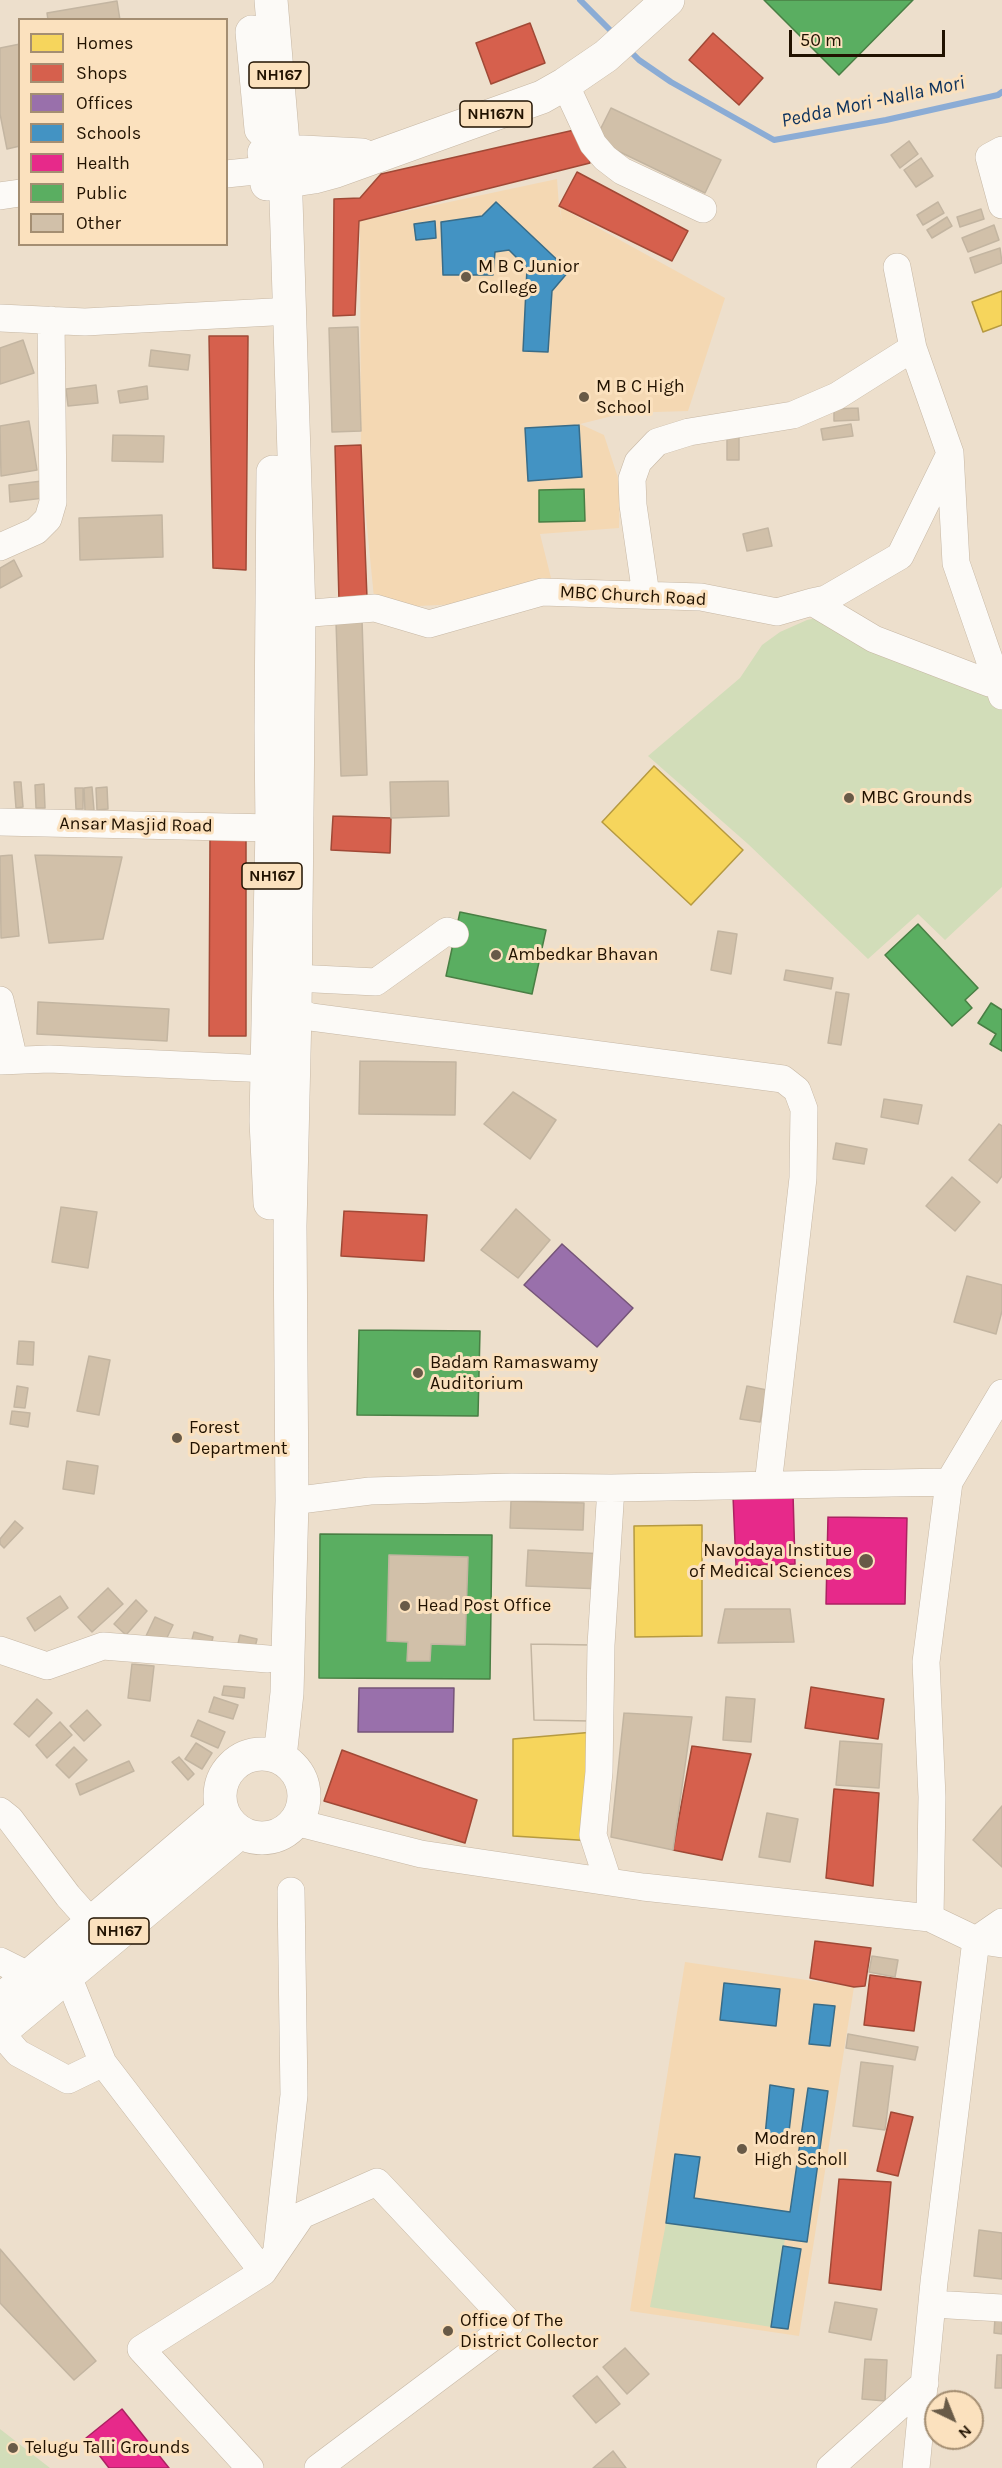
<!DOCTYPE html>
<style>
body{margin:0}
#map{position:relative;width:1002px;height:2468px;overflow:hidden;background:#eddfcc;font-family:Karla,sans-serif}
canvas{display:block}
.legend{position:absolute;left:18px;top:18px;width:210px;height:228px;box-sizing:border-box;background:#fbe1be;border:2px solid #a48e72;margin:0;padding:8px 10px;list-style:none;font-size:18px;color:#211200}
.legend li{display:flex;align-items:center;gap:12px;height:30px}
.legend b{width:30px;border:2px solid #a48e72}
.north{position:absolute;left:924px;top:2390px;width:60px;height:60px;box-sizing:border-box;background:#fbe1be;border:2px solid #a48e72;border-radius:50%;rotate:137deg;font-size:16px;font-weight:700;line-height:24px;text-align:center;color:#211200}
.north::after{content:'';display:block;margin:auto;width:21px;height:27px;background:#685a47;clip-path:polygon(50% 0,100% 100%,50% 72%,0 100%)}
.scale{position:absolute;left:789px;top:30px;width:156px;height:27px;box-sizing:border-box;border:3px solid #211200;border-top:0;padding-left:8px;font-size:18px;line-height:21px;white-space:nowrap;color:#211200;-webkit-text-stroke:4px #fbe1be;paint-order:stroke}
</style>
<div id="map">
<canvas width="1002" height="2468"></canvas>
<ul class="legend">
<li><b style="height:16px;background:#f6d55c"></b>Homes</li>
<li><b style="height:16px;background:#d6604d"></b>Shops</li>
<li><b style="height:16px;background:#9970ab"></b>Offices</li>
<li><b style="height:16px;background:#4393c3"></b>Schools</li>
<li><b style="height:16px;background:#e7298a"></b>Health</li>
<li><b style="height:16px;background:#5aae61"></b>Public</li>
<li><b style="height:16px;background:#d1c0a9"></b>Other</li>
</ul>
<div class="north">N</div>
<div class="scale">50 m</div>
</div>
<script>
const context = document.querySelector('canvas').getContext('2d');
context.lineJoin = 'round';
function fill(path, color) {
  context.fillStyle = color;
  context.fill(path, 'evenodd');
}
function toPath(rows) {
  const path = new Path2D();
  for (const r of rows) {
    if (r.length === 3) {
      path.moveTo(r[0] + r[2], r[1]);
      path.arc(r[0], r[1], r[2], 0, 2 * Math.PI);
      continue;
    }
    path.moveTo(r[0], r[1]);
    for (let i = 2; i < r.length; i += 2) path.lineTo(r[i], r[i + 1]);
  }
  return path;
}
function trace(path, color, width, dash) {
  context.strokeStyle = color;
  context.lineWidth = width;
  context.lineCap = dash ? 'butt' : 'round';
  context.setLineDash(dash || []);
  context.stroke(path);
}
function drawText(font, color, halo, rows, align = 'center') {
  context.font = font + ' Karla,sans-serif';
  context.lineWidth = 6;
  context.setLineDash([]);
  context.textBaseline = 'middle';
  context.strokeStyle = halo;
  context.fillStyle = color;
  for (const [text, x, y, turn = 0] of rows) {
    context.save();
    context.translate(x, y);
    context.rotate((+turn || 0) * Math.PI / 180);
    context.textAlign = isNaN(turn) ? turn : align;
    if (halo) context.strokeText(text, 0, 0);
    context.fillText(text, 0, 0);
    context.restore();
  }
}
const built = toPath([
 [557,179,559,206,562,222,560,207,725,298,688,411,624,413,580,424,604,435,620,484,619,528,540,534,558,606,482,603,375,608,361,466,360,221],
 [685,1962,854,1987,799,2336,630,2311]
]);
const green = toPath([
 [830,615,1002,692,1002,887,945,940,918,914,868,959,748,844,648,756,740,678,762,645,780,632,807,620],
 [666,2223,785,2239,771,2327,650,2307],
 [0,2429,50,2468,0,2468]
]);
const homes = toPath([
 [1002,291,1002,325,983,332,972,302,1002,291],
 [654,766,743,850,691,905,602,822,654,766],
 [702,1525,702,1636,635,1637,634,1526,702,1525],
 [594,1732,594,1841,513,1836,513,1739,594,1732]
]);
const shops = toPath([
 [530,23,545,63,491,84,476,43,530,23],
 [713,33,763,78,739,105,689,60,713,33],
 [583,128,590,163,359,221,355,315,333,316,334,199,360,198,381,174,583,128],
 [577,172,688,231,672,261,559,206,577,172],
 [209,336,248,336,246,570,213,568,209,336],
 [361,445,367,598,339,602,335,446,361,445],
 [333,816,391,818,390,853,331,850,333,816],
 [210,839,246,839,246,1036,209,1036,210,839],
 [344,1211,427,1215,424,1261,341,1256,344,1211],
 [811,1687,884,1699,878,1739,805,1728,811,1687],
 [692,1746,751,1754,722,1860,673,1850,692,1746],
 [342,1750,477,1800,465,1843,324,1801,342,1750],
 [834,1789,879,1793,873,1886,826,1878,834,1789],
 [815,1941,871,1948,865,1986,854,1987,810,1978,815,1941],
 [870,1975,921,1982,914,2031,864,2025,870,1975],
 [891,2112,913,2117,898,2176,877,2171,891,2112],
 [839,2179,891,2182,881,2290,829,2283,839,2179]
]);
const offices = toPath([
 [562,1244,633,1308,597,1347,524,1285,562,1244],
 [359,1688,454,1688,453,1732,358,1732,359,1688]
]);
const schools = toPath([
 [496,202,569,271,552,291,548,352,523,351,527,268,509,250,495,252,493,275,443,275,441,222,482,216,496,202],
 [435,221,436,238,416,240,414,224,435,221],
 [579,425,582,477,528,481,525,428,579,425],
 [724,1983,780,1989,776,2026,720,2020,724,1983],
 [814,2004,835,2006,830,2046,809,2044,814,2004],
 [770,2085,794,2089,788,2140,765,2136,770,2085],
 [808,2088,828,2091,807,2242,666,2223,675,2154,700,2157,694,2198,790,2212,808,2088],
 [783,2246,801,2249,788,2329,771,2327,783,2246]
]);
const health = toPath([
 [793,1493,795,1564,736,1566,733,1496,793,1493],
 [828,1517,907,1518,905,1604,826,1604,828,1517],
 [122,2409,169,2468,109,2468,86,2438,122,2409]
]);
const public = toPath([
 [764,0,913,0,839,75,764,0],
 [584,489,585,521,539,522,539,490,584,489],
 [460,912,546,930,532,994,446,976,460,912],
 [918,924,978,988,965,1000,972,1008,952,1026,885,955,918,924],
 [991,1003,1002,1010,1002,1051,990,1044,996,1034,978,1023,991,1003],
 [359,1330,480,1331,478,1416,357,1415,359,1330],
 [320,1534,492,1535,490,1679,319,1678,320,1534]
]);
const stream = toPath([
 [580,0,614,34],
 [627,48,639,60,671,82,774,140,886,120,998,95,1002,92]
]);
const building = toPath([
 [117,1,120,20,48,20,47,13,117,1],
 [20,44,20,146,7,149,0,114,0,48,20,44],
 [611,108,721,160,705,193,595,140,611,108],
 [909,141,918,154,900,168,891,155,909,141],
 [921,158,933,176,916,187,904,170,921,158],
 [938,202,944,213,923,225,917,215,938,202],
 [981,209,984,219,960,227,957,217,981,209],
 [947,217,952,226,932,238,927,230,947,217],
 [994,225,999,240,968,252,962,238,994,225],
 [1000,248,1002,263,975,273,970,258,1000,248],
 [358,327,361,431,332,432,329,328,358,327],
 [23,340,34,373,0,384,0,348,23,340],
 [151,350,190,355,188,370,149,366,151,350],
 [96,385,98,403,68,406,66,389,96,385],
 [147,386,148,399,120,403,118,391,147,386],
 [858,408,859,420,834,421,834,409,858,408],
 [29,421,37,470,1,476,0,426,29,421],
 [851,424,853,436,823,440,821,429,851,424],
 [113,435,164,436,163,462,112,461,113,435],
 [727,436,739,436,739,460,727,460,727,436],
 [42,481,44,498,10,502,9,485,42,481],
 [162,515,163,557,80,560,79,518,162,515],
 [768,528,772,546,747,551,743,534,768,528],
 [14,560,22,576,0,588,0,568,14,560],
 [362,620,367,775,341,776,336,621,362,620],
 [448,781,449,816,391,818,390,782,448,781],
 [14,782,21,782,23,807,16,808,14,782],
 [44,784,45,808,36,808,35,785,44,784],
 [92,787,94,810,85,811,84,788,92,787],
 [107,787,108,809,97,810,96,788,107,787],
 [75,788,83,788,83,809,76,809,75,788],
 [12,855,19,936,1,938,0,856,12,855],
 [35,855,122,857,103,939,49,943,35,855],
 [718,931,737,934,731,974,711,970,718,931],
 [786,970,833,978,831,989,784,980,786,970],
 [836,992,849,994,841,1045,828,1043,836,992],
 [38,1002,169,1009,167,1041,37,1034,38,1002],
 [360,1061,456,1062,455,1115,359,1114,360,1061],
 [513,1092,556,1120,530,1159,484,1124,513,1092],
 [884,1099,922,1105,918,1124,881,1117,884,1099],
 [999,1124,1002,1126,1002,1176,997,1183,969,1160,999,1124],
 [836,1143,867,1149,864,1164,833,1159,836,1143],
 [952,1177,980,1202,955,1231,926,1206,952,1177],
 [61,1207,97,1212,88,1268,52,1262,61,1207],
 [516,1209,550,1240,518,1278,481,1250,516,1209],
 [967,1276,1002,1285,1002,1311,996,1334,954,1322,967,1276],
 [19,1341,34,1342,33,1365,17,1364,19,1341],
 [89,1356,110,1360,99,1415,77,1411,89,1356],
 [17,1386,28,1388,25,1408,14,1407,17,1386],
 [747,1386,767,1390,760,1422,740,1419,747,1386],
 [12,1411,30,1413,28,1427,10,1424,12,1411],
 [67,1461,98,1466,94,1494,63,1489,67,1461],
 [511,1501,584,1503,583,1530,510,1528,511,1501],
 [15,1521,23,1528,4,1548,0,1544,0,1539,15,1521],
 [528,1550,605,1554,603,1589,526,1586,528,1550],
 [389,1555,468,1557,465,1645,431,1644,430,1661,407,1661,408,1642,387,1641,389,1555],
 [108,1588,123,1604,92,1632,78,1617,108,1588],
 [60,1596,68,1608,35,1631,27,1618,60,1596],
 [136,1600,147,1611,126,1635,114,1624,136,1600],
 [725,1609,790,1609,794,1642,718,1643,725,1609],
 [155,1617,173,1625,164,1644,146,1636,155,1617],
 [194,1632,213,1637,210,1649,191,1643,194,1632],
 [240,1635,257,1639,254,1652,237,1648,240,1635],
 [531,1644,591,1645,591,1721,534,1720,531,1644],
 [531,1644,591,1645,591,1721,534,1720,531,1644],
 [132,1664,154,1666,150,1701,128,1698,132,1664],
 [224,1686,245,1688,244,1698,222,1695,224,1686],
 [214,1697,238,1705,233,1719,209,1712,214,1697],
 [726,1697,755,1699,751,1742,723,1740,726,1697],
 [37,1699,52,1713,29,1737,14,1724,37,1699],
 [87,1710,101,1725,84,1741,70,1726,87,1710],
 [624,1713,692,1717,673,1850,611,1837,624,1713],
 [198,1720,225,1732,218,1748,191,1736,198,1720],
 [60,1722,72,1735,47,1758,36,1745,60,1722],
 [840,1741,882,1744,879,1788,836,1785,840,1741],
 [196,1743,212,1753,202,1769,185,1759,196,1743],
 [74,1747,87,1760,69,1778,56,1765,74,1747],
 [179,1757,194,1774,188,1780,172,1762,179,1757],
 [129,1761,134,1771,80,1795,76,1784,129,1761],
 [1002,1806,1002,1867,973,1840,1002,1806],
 [767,1813,798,1819,790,1862,759,1857,767,1813],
 [872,1956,898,1960,895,1977,869,1972,872,1956],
 [848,2034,918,2047,915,2060,846,2048,848,2034],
 [861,2062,893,2066,885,2130,853,2126,861,2062],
 [979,2230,1002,2233,1002,2279,974,2276,979,2230],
 [0,2249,96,2361,74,2380,0,2303,0,2249],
 [835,2302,877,2309,871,2340,829,2332,835,2302],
 [995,2318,1002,2319,1002,2334,994,2333,995,2318],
 [625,2348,649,2374,627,2394,603,2367,625,2348],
 [997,2355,1002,2355,1002,2388,995,2388,997,2355],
 [865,2359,887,2360,885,2401,862,2399,865,2359],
 [597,2376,620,2404,596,2423,573,2396,597,2376],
 [613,2451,626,2468,593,2468,613,2451]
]);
const minor = toPath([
 [565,84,593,144,605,158,622,171,703,209],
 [1002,150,989,157,1002,205],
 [226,174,265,170],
 [0,196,20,193],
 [897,267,913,348,950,453,956,563,1002,696],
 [0,318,85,322,272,312],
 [0,547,36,531,48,519,53,502,51,320],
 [646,595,633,505,632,479,638,462,657,442,689,432,793,415,837,396,913,348],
 [812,602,826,599,900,556,950,454],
 [299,614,375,608,429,624,542,592,701,597,777,612,812,602,874,639,989,683],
 [0,822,272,828],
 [295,978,376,982,447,931,455,934],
 [0,1000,14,1060],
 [295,1011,311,1017,783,1079,797,1090,804,1109,803,1178,768,1485],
 [0,1061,49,1059,269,1069],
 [611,1488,949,1482],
 [292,1501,370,1491,512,1487,611,1488,601,1645,599,1772,593,1835,608,1881],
 [0,1650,47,1666,103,1646,268,1659],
 [0,1811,10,1819,68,1896,92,1923],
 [295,1822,421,1854,643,1887,930,1918,976,1940,1002,1944],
 [930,1918,932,1797,926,1662,949,1482,1002,1393],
 [0,1961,30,1976],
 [65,1979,71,1984,103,2063,263,2272],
 [0,2032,18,2053,68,2080,103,2063],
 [277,2249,294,2095,291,1891],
 [932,2304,1002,2308],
 [250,2468,141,2349,263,2272,302,2215,377,2182,510,2324,318,2468],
 [830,2468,925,2383],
 [916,2468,934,2282,976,1940,1002,1922]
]);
const highway = toPath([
 [271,0,285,167,299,614,295,1011,290,1226,292,1501,287,1693,280,1757],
 [252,32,261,129],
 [264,153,283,151,362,155],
 [267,184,314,177,336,171,542,97,565,84,606,56,668,0],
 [270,1203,266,1121,272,828,271,729,273,472],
 [262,1796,42],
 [0,2001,222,1811],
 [0,2032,240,1832]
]);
const markers = [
 [466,277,6,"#685a47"],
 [584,397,6,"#685a47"],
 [849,798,6,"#685a47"],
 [496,955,6,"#685a47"],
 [418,1373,6,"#685a47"],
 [177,1438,6,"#685a47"],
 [866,1561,8,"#685a47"],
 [405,1606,6,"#685a47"],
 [742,2149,6,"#685a47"],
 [448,2331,6,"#685a47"],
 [13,2448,6,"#685a47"]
];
const shields = [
 [279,75,60],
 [496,114,72],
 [272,876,60],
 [119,1931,60]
];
const shieldNames = [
 ["NH167",279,75],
 ["NH167N",496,114],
 ["NH167",272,876],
 ["NH167",119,1931]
];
const poiNames = [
 ["M B C Junior",478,267],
 ["College",478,288],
 ["M B C High",596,387],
 ["School",596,408],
 ["MBC Grounds",861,798],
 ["Ambedkar Bhavan",508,955],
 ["Badam Ramaswamy",430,1363],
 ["Auditorium",430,1384],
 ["Forest",189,1428],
 ["Department",189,1449],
 ["Navodaya Institue",852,1551,"right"],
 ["of Medical Sciences",852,1572,"right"],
 ["Head Post Office",417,1606],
 ["Modren",754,2139],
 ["High Scholl",754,2160],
 ["Office Of The",460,2321],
 ["District Collector",460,2342],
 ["Telugu Talli Grounds",25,2448]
];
const streetNames = [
 ["MBC Church Road",633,596,3],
 ["Ansar Masjid Road",136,825,1]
];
const waterNames = [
 ["Pedda Mori -Nalla Mori",873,102,-12]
];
fill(built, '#f4d8b3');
fill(green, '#d2ddb9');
fill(homes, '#f6d55c');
trace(homes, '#b69a40', 1.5);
fill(shops, '#d6604d');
trace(shops, '#a04936', 1.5);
fill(offices, '#9970ab');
trace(offices, '#755478', 1.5);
fill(schools, '#4393c3');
trace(schools, '#396c88', 1.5);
fill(health, '#e7298a');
trace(health, '#ac2261', 1.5);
fill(public, '#5aae61');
trace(public, '#497f44', 1.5);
trace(stream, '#8bacd5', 6);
fill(building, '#d1c0a9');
trace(building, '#c3b5a1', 1.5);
trace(minor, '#c6b7a4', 28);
trace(highway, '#c6b7a4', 34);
trace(minor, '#fcfaf7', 27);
trace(highway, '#fcfaf7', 33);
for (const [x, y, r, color] of markers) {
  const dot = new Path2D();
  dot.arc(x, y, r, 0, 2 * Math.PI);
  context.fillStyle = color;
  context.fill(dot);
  trace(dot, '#fbe1be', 2);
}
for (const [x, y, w] of shields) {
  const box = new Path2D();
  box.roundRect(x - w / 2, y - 13, w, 26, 4.5);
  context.fillStyle = '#fbe1be';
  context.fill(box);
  trace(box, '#211200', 1.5);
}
drawText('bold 16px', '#211200', null, shieldNames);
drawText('18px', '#211200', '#fbe1be', poiNames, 'left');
drawText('18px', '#211200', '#fbe1be', streetNames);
drawText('italic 20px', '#0d325d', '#fbe1be', waterNames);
</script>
